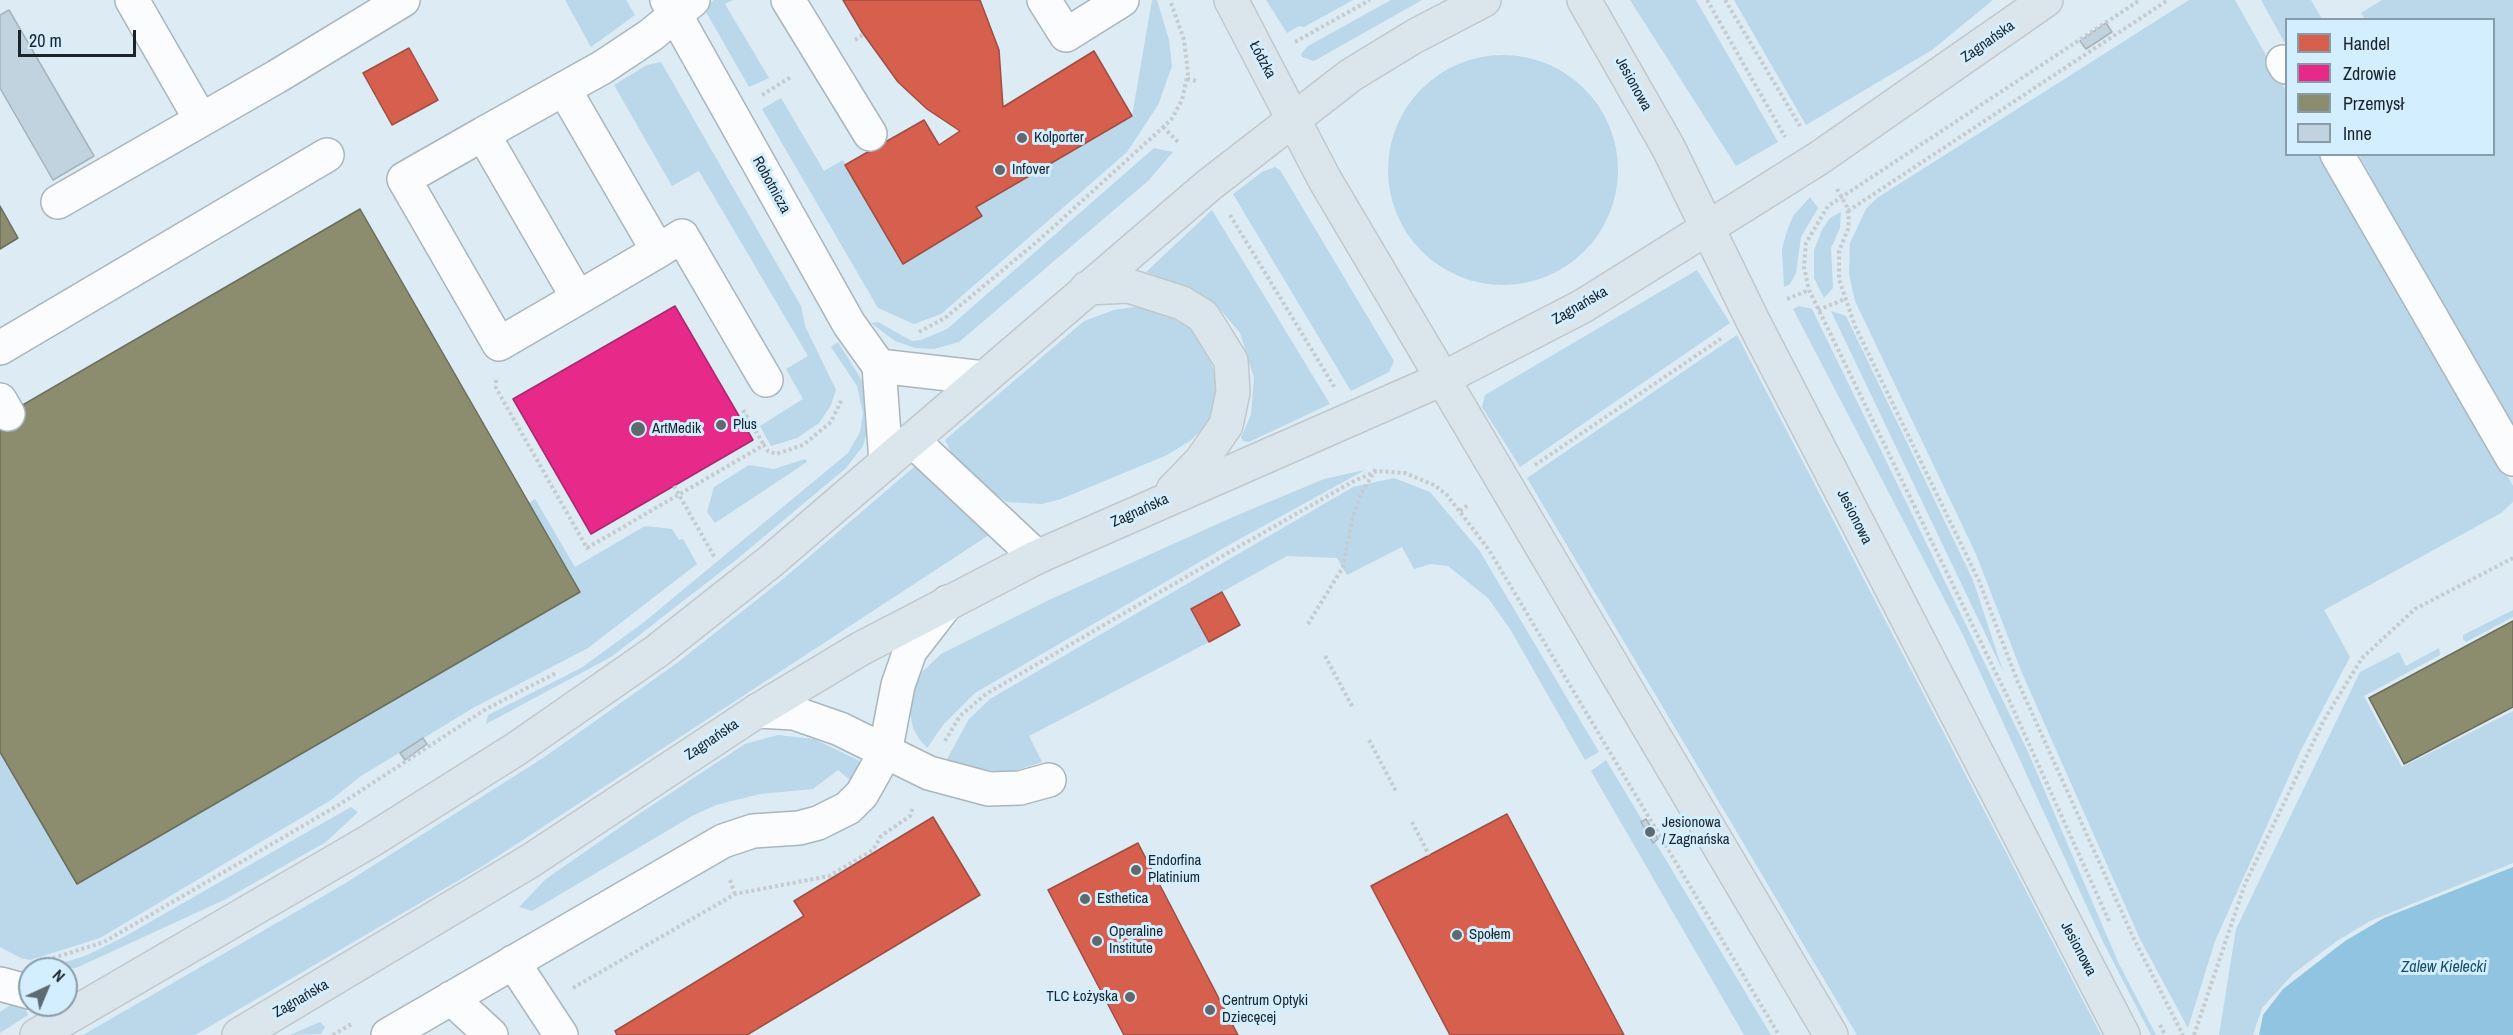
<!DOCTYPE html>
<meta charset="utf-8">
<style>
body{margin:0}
#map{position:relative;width:2513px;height:1035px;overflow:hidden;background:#dcebf4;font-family:"Archivo Narrow",sans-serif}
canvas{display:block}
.legend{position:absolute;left:2285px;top:18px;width:210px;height:138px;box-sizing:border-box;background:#d2eeff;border:2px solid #889daa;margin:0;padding:8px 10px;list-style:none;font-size:18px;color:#1a242a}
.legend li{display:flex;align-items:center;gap:12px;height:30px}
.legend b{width:30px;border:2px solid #889daa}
.north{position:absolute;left:18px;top:957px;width:60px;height:60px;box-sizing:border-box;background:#d2eeff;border:2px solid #889daa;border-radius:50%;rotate:44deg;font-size:16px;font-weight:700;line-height:24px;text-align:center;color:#1a242a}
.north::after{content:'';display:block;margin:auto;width:21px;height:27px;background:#5e6a71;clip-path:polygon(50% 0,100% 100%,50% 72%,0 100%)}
.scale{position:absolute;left:18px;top:30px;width:118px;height:27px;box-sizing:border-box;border:3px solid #1a242a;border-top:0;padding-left:8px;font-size:18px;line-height:21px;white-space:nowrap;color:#1a242a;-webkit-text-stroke:4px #d2eeff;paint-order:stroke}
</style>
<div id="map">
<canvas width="2513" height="1035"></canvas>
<ul class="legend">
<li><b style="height:16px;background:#d6604d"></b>Handel</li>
<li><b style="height:16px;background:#e7298a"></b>Zdrowie</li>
<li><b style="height:16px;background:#8c8c6e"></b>Przemysł</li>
<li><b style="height:16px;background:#c0d3de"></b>Inne</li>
</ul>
<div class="north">N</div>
<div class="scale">20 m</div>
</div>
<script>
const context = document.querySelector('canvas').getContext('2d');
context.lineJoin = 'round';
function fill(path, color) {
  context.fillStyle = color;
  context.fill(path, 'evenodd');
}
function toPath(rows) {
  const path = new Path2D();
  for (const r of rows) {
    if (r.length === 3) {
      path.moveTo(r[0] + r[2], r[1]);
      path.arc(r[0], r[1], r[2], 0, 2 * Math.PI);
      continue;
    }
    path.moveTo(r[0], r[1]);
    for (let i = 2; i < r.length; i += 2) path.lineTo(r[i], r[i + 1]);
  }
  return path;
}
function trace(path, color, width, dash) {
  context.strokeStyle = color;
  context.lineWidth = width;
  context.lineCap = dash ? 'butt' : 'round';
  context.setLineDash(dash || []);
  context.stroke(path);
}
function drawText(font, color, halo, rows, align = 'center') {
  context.font = font + ' "Archivo Narrow",sans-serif';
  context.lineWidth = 6;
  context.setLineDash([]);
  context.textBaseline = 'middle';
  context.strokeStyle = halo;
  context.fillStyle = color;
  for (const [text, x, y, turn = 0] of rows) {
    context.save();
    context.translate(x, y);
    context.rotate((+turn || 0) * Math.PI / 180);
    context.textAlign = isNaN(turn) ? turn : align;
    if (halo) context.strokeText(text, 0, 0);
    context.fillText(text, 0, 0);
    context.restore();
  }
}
const green = toPath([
 [565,0,626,0,635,15,591,47],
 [714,0,733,0,725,4,769,78,749,87,706,12,707,6],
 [1152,0,1157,0,1169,40,1172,66,1158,105,1127,152,941,314,914,324,878,308,762,109,781,98,824,171,843,160,903,263,981,216,976,207,1132,116],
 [1266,0,1353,0,1304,27,1299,26,1287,33],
 [1391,0,1422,0,1314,61,1302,57,1301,54,1308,46],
 [1630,0,1696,0,1778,142,1736,166],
 [1734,0,1993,0,1932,50,1806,125],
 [2189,0,2235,0,2286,91,2286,154,2324,155,2513,486,2513,502,2501,513,2324,610,2350,657,2300,752,2215,941,2188,1028,2140,939,2022,673,1976,554,1855,301,1849,274,1850,243,1866,209,1877,198],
 [2261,0,2311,0,2322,19,2286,20,2286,45],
 [2382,0,2513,0,2513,435,2359,155,2494,154,2494,20,2365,19,2361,13],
 [1503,170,115],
 [661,62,801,306,805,326,836,390,831,405,819,423,797,438,771,446,760,426,803,399,786,369,808,356,699,171,672,186,614,85,647,65],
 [1154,148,1173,152,1148,181,959,342,934,349,915,348,895,341,871,323,878,322,912,341,921,340,947,329],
 [1275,167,1280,170,1394,361,1389,372,1351,391,1233,194,1262,172],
 [1810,197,1818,208,1801,237,1796,273,1790,284,1784,287,1782,249,1787,231,1793,216],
 [1212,210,1330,404,1249,442,1243,441,1241,437,1251,415,1254,378,1240,333,1219,308,1203,295,1146,272],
 [1841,212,1840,228,1831,248,1833,288,1824,298,1814,278,1814,250,1823,228,1830,218],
 [1697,270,1730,323,1520,467,1482,407,1485,395],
 [1140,306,1162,313,1190,328,1206,347,1218,384,1216,405,1206,425,1190,441,1167,455,1061,499,1042,504,1007,502,976,482,954,458,945,440,1084,321,1114,310],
 [1799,306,1812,309,2028,752,2119,964,2156,1035,2151,1035,2103,942,1963,635,1793,309],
 [1831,311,1846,316,1973,580,2003,671],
 [1737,335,1936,718,2101,1035,1857,1035,1527,478],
 [838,342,866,387,871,419,863,446,846,468,736,560,611,657,486,724,488,715,581,668,643,623,848,453,860,432,863,413,857,386,831,347],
 [805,459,807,462,715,523,707,512,714,487,749,465,774,469],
 [914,467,923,471,963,511,986,524,989,535,483,866,195,1035,83,1035,344,884,543,758,677,663,783,579],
 [1365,470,1227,546,975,693,943,725,927,748,920,740,913,728,909,707,911,690,918,676,941,654,1049,600,1233,517,1324,479],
 [1394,478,1430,492,1479,550,1599,752,1585,760,1510,629,1488,598,1448,566,1431,564,1414,569,1402,547,1347,575,1337,558,1287,556,1191,609,1209,642,1029,736,1042,762,1010,772,989,770,946,761,969,719,990,699,1353,487],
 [535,499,575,567,645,526,672,529,679,540,683,539,697,564,588,648,473,708,361,776,331,800,100,938,30,960,21,958,0,947,0,752,77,884,580,592,529,503],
 [2513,610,2513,617,2466,642,2463,639,2463,635],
 [2439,648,2440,655,2364,696,2402,767,2513,711,2513,863,2370,921,2337,941,2294,973,2262,1008,2253,1035,2219,1035,2236,929,2360,672,2399,652,2406,666],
 [778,735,814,739,858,760,861,764,850,780,838,770,813,789,760,794,716,805,692,816,532,911,519,907,546,879,639,814,745,744],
 [1606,760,1771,1035,1744,1035,1591,771],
 [351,807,358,812,326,842,224,900,76,968,42,969,85,956,122,938],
 [13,1003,26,1010,28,1015,0,1033,0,1012],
 [320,1022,325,1027,321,1034,290,1035]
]);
const water = toPath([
 [2513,867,2513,1035,2259,1035,2263,1015,2283,989,2345,941,2384,918]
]);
const shops = toPath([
 [843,0,980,0,999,50,1003,107,1094,51,1132,116,976,207,982,216,903,264,845,165,924,120,939,145,960,131,927,109,898,82,862,32,843,0],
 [409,48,438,100,392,125,363,73,409,48],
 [1222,592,1240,625,1209,642,1191,609,1222,592],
 [1507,814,1624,1035,1450,1035,1371,886,1507,814],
 [933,817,980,895,747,1035,617,1035,615,1031,804,916,794,901,933,817],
 [1138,843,1140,847,1238,1035,1124,1035,1048,890,1138,843]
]);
const health = toPath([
 [675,306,753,440,591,534,513,399,675,306]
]);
const industry = toPath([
 [0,206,18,238,0,249,0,206],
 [360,209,580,592,77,884,0,752,0,418,360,209],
 [2513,621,2513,707,2404,764,2369,698,2513,621]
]);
const building = toPath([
 [9,10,94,156,53,180,0,88,0,15,9,10],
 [2106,23,2112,32,2086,49,2080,41,2106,23],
 [423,738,427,744,405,760,400,753,423,738],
 [1646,819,1658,839,1653,843,1641,822,1646,819]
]);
const path = toPath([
 [1707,0,1785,137],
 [1725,0,1800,126],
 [855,40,864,34],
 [1295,42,1370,0],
 [1187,79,1197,81],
 [762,95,791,77],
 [1163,127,1179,143],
 [1837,189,1847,207,1849,220,1848,229,1839,251,1839,279,1855,326,1979,581,2017,680,2133,937,2183,1035],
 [1848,211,2168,0],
 [1230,215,1335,388],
 [1787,299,1809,290],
 [1818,310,1845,299],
 [919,332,945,318,1039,240,1171,120,1182,100,1188,73,1184,40,1170,0],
 [496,380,496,388,587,548,764,445,768,451,776,454,803,445,831,422,842,399],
 [743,410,764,445],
 [740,418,746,415],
 [1535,465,1722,338],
 [674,486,715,558],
 [1460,511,1468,505],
 [1308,624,1343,567,1353,516,1361,494,1377,467],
 [1325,656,1353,708],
 [1369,740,1397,793],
 [945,741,960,716,986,694,1191,574,1352,482,1377,471,1405,473,1434,485,1447,495,1489,550,1779,1035],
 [1412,822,1429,855],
 [730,880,735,894],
 [2109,921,2010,702,1809,290,1804,267,1806,243,1828,206,2140,0],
 [47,960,104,942,342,803,486,709,556,673],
 [573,988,735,894,829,876,873,850,881,836,910,816,913,807],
 [2160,1025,2165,1035],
 [333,1035,353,1023],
 [2194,1035,2245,884,2324,720,2362,658,2415,609,2513,558]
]);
const minor = toPath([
 [132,0,201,120],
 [667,0,849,324,879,366,886,462],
 [788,0,870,134],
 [1044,0,1066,35,1122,0],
 [2283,62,2286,67],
 [564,89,658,251,578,298,483,134,603,67,651,35,693,0],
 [483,134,404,179,499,344,578,298],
 [2337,154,2513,459],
 [58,202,276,77,403,0],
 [658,251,682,236,766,380],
 [0,348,327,155],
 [879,366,984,378],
 [0,400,8,414],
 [912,440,1037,557],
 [757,711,794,713,840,729,929,773,989,789,1020,788,1049,780],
 [513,962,561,1035],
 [0,984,30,992],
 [451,998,491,1035],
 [388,1035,723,841,753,831,799,828,818,823,848,808,862,794,885,753,898,685,910,651,948,602]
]);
const major = toPath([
 [1231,0,1325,180,1831,1035],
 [1584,0,1668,147,1752,319,2123,1035],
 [1087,288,1129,286,1182,303,1203,316,1231,361,1233,392,1226,425,1201,461,1173,490],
 [37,1035,370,841,516,749,657,651,771,561,1209,185,1351,75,1415,36,1484,0],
 [239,1035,530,861,757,711,860,649,1037,557,1442,379,1583,306,1819,158,2046,0]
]);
const markers = [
 [1022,138,6,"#5e6a71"],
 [1000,170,6,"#5e6a71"],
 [721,425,6,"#5e6a71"],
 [638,429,8,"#5e6a71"],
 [1650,832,6,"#5e6a71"],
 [1136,870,6,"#5e6a71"],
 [1085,899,6,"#5e6a71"],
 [1457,935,6,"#5e6a71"],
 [1097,941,6,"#5e6a71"],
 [1130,997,6,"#5e6a71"],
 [1210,1010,6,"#5e6a71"]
];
const streetNames = [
 ["Zagnańska",1988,42,-35],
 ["Łódzka",1262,60,62],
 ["Jesionowa",1633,84,61],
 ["Robotnicza",771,185,61],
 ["Zagnańska",1580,306,-30],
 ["Zagnańska",1140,511,-24],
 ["Jesionowa",1854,517,63],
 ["Zagnańska",712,740,-34],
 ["Jesionowa",2078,949,62],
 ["Zagnańska",301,999,-30]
];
const poiNames = [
 ["Kolporter",1034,138],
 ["Infover",1012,170],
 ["Plus",733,425],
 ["ArtMedik",652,429],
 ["Jesionowa",1662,823],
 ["/ Zagnańska",1662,840],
 ["Endorfina",1148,861],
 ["Platinium",1148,878],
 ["Esthetica",1097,899],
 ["Operaline",1109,932],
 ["Institute",1109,949],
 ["Społem",1469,935],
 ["TLC Łożyska",1118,997,"right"],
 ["Centrum Optyki",1222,1001],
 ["Dziecęcej",1222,1018]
];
const waterNames = [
 ["Zalew Kielecki",2444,968]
];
fill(green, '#bad8e9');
fill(water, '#91c4e1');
fill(shops, '#d6604d');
trace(shops, '#9e4e42', 1.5);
fill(health, '#e7298a');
trace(health, '#aa286d', 1.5);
fill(industry, '#8c8c6e');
trace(industry, '#6a6d5a', 1.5);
fill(building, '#c0d3de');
trace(building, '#a7b3ba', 1.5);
trace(minor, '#aab6bd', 36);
trace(major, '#c0c8cc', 36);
trace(path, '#c5cbce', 4, [3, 3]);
trace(minor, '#fafcfd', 33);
trace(major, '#dbe6ec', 33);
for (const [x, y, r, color] of markers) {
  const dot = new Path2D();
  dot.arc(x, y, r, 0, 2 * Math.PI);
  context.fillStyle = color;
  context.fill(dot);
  trace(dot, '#d2eeff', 2);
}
drawText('15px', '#1a242a', '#d2eeff', streetNames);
drawText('15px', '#1a242a', '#d2eeff', poiNames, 'left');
drawText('italic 16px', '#194e67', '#d2eeff', waterNames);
</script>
